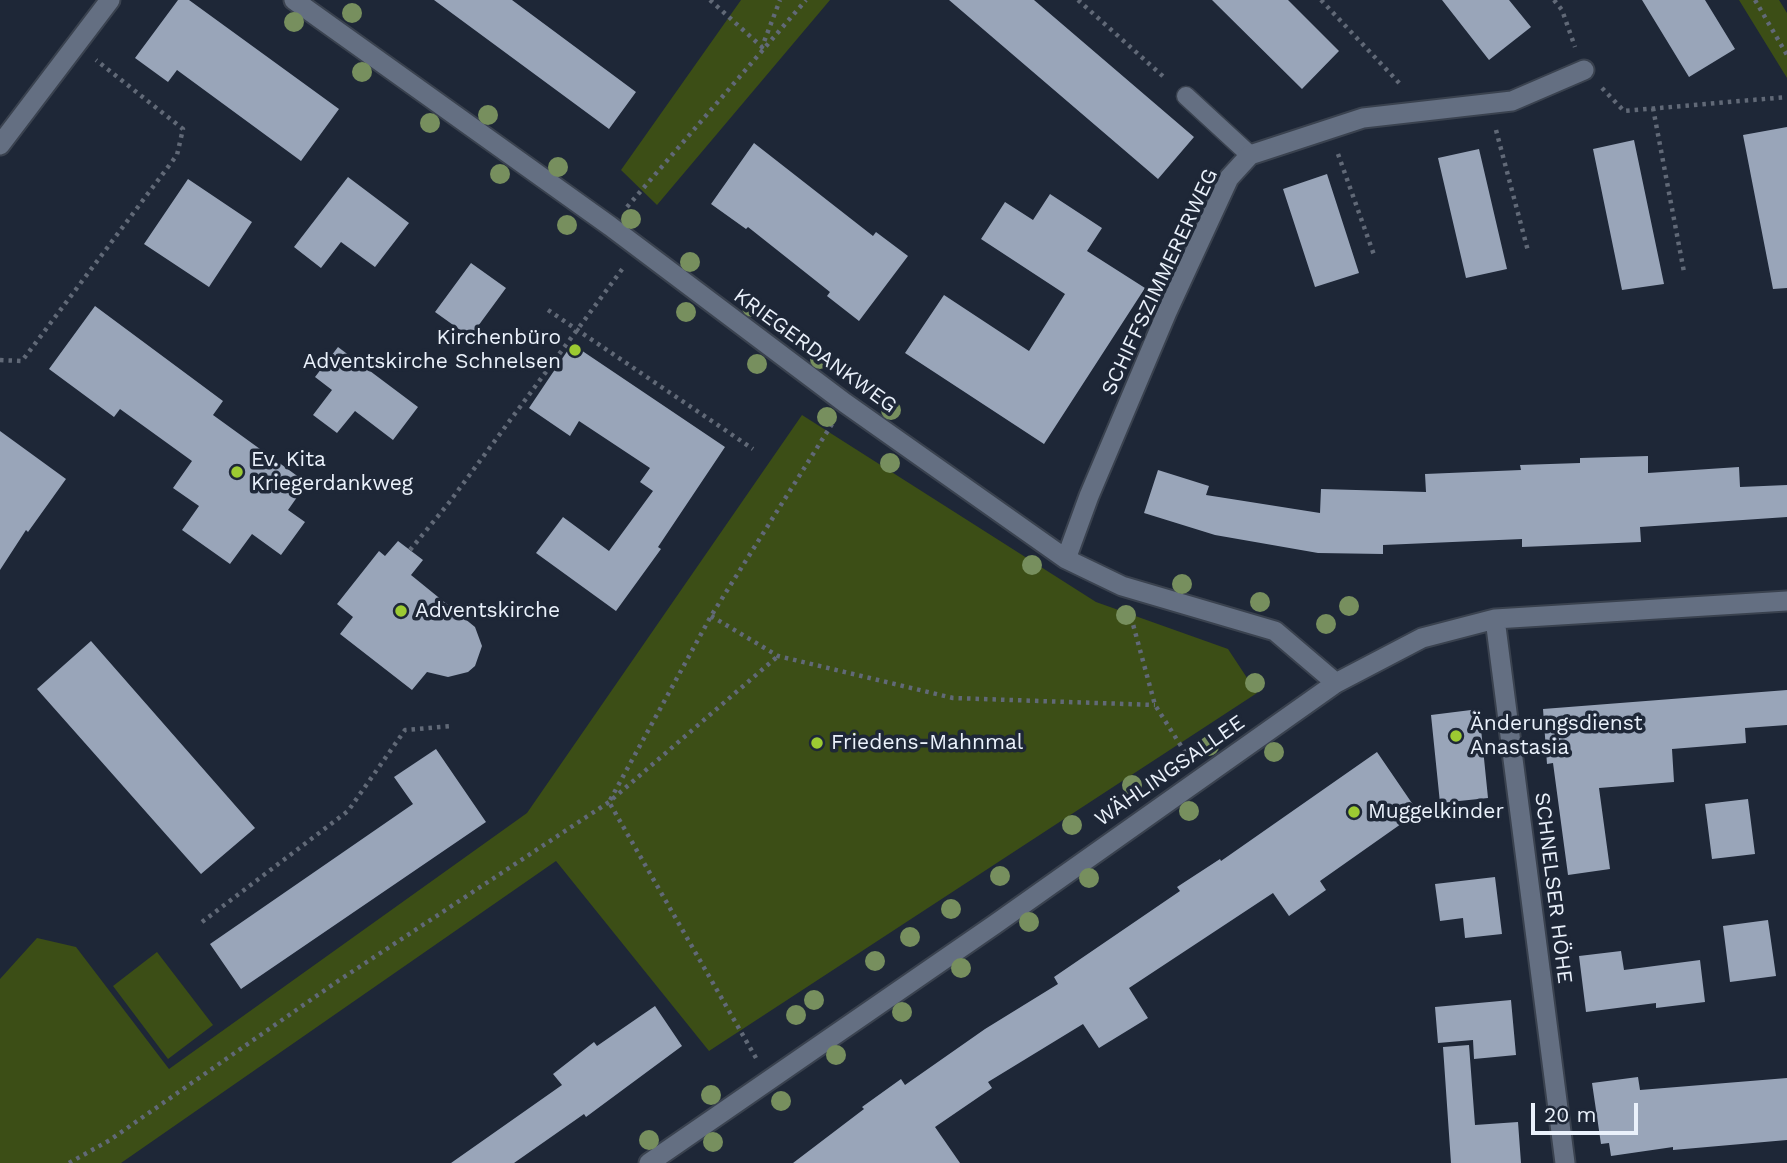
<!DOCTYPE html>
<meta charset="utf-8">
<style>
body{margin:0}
#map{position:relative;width:1787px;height:1163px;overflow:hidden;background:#1e2737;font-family:"Work Sans",sans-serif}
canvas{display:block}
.scale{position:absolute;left:1531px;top:1103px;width:107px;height:32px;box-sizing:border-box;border:4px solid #eaf1fb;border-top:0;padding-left:9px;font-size:21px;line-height:24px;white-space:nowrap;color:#eaf1fb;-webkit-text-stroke:5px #1e2737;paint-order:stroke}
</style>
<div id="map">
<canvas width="1787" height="1163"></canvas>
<div class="scale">20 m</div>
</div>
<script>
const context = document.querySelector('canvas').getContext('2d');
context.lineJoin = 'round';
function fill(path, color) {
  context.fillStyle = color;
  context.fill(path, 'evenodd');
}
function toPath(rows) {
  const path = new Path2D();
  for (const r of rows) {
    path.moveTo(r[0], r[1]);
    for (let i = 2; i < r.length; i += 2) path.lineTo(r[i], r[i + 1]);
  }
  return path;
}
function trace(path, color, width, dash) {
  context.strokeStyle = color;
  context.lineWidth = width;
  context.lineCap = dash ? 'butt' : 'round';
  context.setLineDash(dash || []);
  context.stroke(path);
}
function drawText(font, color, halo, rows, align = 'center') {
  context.font = font + ' "Work Sans",sans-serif';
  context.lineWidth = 7;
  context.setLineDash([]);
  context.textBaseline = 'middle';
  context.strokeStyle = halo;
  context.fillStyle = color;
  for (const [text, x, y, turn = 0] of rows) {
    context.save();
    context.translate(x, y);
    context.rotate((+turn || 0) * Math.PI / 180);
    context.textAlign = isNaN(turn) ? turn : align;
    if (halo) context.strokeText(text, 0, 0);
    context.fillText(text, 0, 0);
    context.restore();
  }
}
const green = toPath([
 [741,0,830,0,657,205,621,170],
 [1739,0,1779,0,1787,13,1787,78],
 [802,415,1096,602,1228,649,1257,693,709,1051,556,861,121,1163,0,1163,0,979,37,938,76,947,169,1069,527,813],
 [157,952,213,1025,168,1059,113,986]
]);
const building = toPath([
 [178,0,189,0,339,109,301,161,177,70,168,82,135,58],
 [434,0,512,0,636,92,609,129],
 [949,0,1034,0,1194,137,1158,179],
 [1212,0,1288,0,1339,51,1302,89],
 [1442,0,1509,0,1531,27,1489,60],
 [1642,0,1705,0,1735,49,1689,77],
 [1787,127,1787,288,1773,289,1743,135],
 [1634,140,1664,284,1622,290,1593,149],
 [754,143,873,236,876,232,908,256,859,321,827,296,830,292,748,227,746,229,711,204],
 [1479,149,1507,269,1466,278,1438,158],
 [1327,174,1359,273,1315,287,1283,189],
 [348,177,409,223,375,267,341,242,321,268,294,247],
 [188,179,252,222,209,287,144,244],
 [1050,194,1102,228,1087,251,1145,288,1044,444,905,353,944,295,1029,351,1065,294,981,239,1005,202,1033,220],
 [471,263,506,288,470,337,435,312],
 [95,306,223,401,213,415,307,483,288,510,305,522,281,555,252,534,230,564,182,530,199,506,173,488,192,461,120,409,114,417,49,369],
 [572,344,725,447,658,547,661,549,616,611,536,553,563,517,609,551,653,491,640,482,650,468,579,421,570,436,529,408],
 [338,347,418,407,393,440,355,411,337,433,313,415,332,390,315,377],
 [0,431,66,479,28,532,26,530,0,570],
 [1648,456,1648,473,1739,467,1740,487,1787,485,1787,517,1640,527,1641,542,1522,547,1522,539,1383,545,1383,554,1318,553,1215,535,1144,513,1158,470,1209,486,1206,495,1320,513,1321,489,1426,492,1425,474,1521,470,1520,465,1580,463,1580,458],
 [398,541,423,560,411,575,475,627,482,646,475,666,468,672,448,677,427,672,412,690,340,634,353,617,337,604,379,551,385,556],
 [91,641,255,828,201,874,37,689],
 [1787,690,1787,725,1745,728,1746,743,1672,749,1674,782,1599,788,1610,869,1568,875,1553,763,1547,764,1543,709],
 [1479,709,1488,798,1440,803,1431,715],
 [436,749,486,822,241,989,210,944,413,804,394,777],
 [1377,752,1418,812,1320,881,1326,890,1289,916,1273,893,1129,988,1148,1018,1099,1048,1083,1024,988,1082,992,1088,935,1127,960,1163,793,1163,864,1109,862,1107,901,1079,905,1085,985,1029,1058,984,1054,977,1180,891,1177,887,1220,859,1221,861],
 [1748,799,1755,854,1712,859,1705,804],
 [1495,877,1502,934,1465,938,1463,918,1440,921,1435,884],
 [1768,920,1776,976,1730,982,1723,926],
 [1621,951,1624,970,1700,960,1705,1002,1656,1008,1656,1003,1586,1012,1579,956],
 [1511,1000,1516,1055,1474,1059,1473,1040,1438,1043,1435,1007],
 [655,1006,682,1046,586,1117,584,1114,514,1163,451,1163,562,1085,553,1074,594,1042,597,1046],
 [1469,1045,1475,1125,1518,1122,1521,1163,1451,1163,1443,1047],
 [1638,1077,1640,1090,1787,1078,1787,1140,1673,1150,1673,1147,1611,1156,1609,1143,1601,1144,1592,1083]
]);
const path = toPath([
 [710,0,762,47,780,0],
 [1078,0,1166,79],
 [1321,0,1402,86],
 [1554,0,1562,10,1575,47],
 [1755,0,1787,55],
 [1602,88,1624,111,1787,97],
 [1653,108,1684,272],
 [1496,130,1528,251],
 [1338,154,1374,255],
 [627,207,806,0],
 [548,310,753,449],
 [0,360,22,361,177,155,183,129,96,60],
 [410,550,448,504,623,268],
 [711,616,778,656,953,698,1155,705],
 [1131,617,1155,705,1188,757],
 [202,922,348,811,405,730,452,726],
 [756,1058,609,802,711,616,832,424],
 [69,1163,110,1140,335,983,609,802,778,656]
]);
const service = toPath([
 [1186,96,1250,155]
]);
const minor = toPath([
 [294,0,610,226,845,403,1066,559,1122,586,1275,631,1336,683],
 [0,145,110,0],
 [1066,559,1089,496,1167,312,1229,178,1250,155,1363,118,1512,101,1584,70],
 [1495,619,1565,1163],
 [649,1163,994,925,1336,683,1422,638,1495,619,1787,601]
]);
const trees = [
 [352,13],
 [294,22],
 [362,72],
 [488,115],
 [430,123],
 [558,167],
 [500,174],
 [631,219],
 [567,225],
 [690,262],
 [752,307],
 [686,312],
 [820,359],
 [757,364],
 [891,410],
 [827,417],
 [890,463],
 [1032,565],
 [1182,584],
 [1260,602],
 [1349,606],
 [1126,615],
 [1326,624],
 [1255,683],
 [1209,746],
 [1274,752],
 [1132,785],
 [1189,811],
 [1072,825],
 [1000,876],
 [1089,878],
 [951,909],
 [1029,922],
 [910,937],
 [875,961],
 [961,968],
 [814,1000],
 [902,1012],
 [796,1015],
 [836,1055],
 [711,1095],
 [781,1101],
 [649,1140],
 [713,1142]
];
const markers = [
 [575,350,7,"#9cca32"],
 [237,472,7,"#9cca32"],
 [401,611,7,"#9cca32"],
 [1456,736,7,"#9cca32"],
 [817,743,7,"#9cca32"],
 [1354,812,7,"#9cca32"]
];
const streetNames = [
 ["SCHIFFSZIMMERERWEG",1160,282,-65],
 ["KRIEGERDANKWEG",815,351,36],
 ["WÄHLINGSALLEE",1170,771,-35],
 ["SCHNELSER HÖHE",1553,888,83]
];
const poiNames = [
 ["Kirchenbüro",561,338,"right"],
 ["Adventskirche Schnelsen",561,362,"right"],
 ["Ev. Kita",251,460],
 ["Kriegerdankweg",251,484],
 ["Adventskirche",415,611],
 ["Änderungsdienst",1470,724],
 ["Anastasia",1470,748],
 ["Friedens-Mahnmal",831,743],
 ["Muggelkinder",1368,812]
];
fill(green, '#3c4e16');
fill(building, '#99a5b9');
trace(service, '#3a424f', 21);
trace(minor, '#3a424f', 23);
trace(path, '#616977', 4.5, [3.5, 5]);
trace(service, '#646f82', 18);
trace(minor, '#646f82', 19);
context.fillStyle = '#778f5e';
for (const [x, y] of trees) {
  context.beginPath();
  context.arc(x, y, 10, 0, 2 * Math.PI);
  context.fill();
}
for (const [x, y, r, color] of markers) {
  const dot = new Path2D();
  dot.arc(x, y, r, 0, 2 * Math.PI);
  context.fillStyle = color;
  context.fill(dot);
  trace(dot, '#1e2737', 2.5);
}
drawText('21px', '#eaf1fb', '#1e2737', streetNames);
drawText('21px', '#eaf1fb', '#1e2737', poiNames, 'left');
</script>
